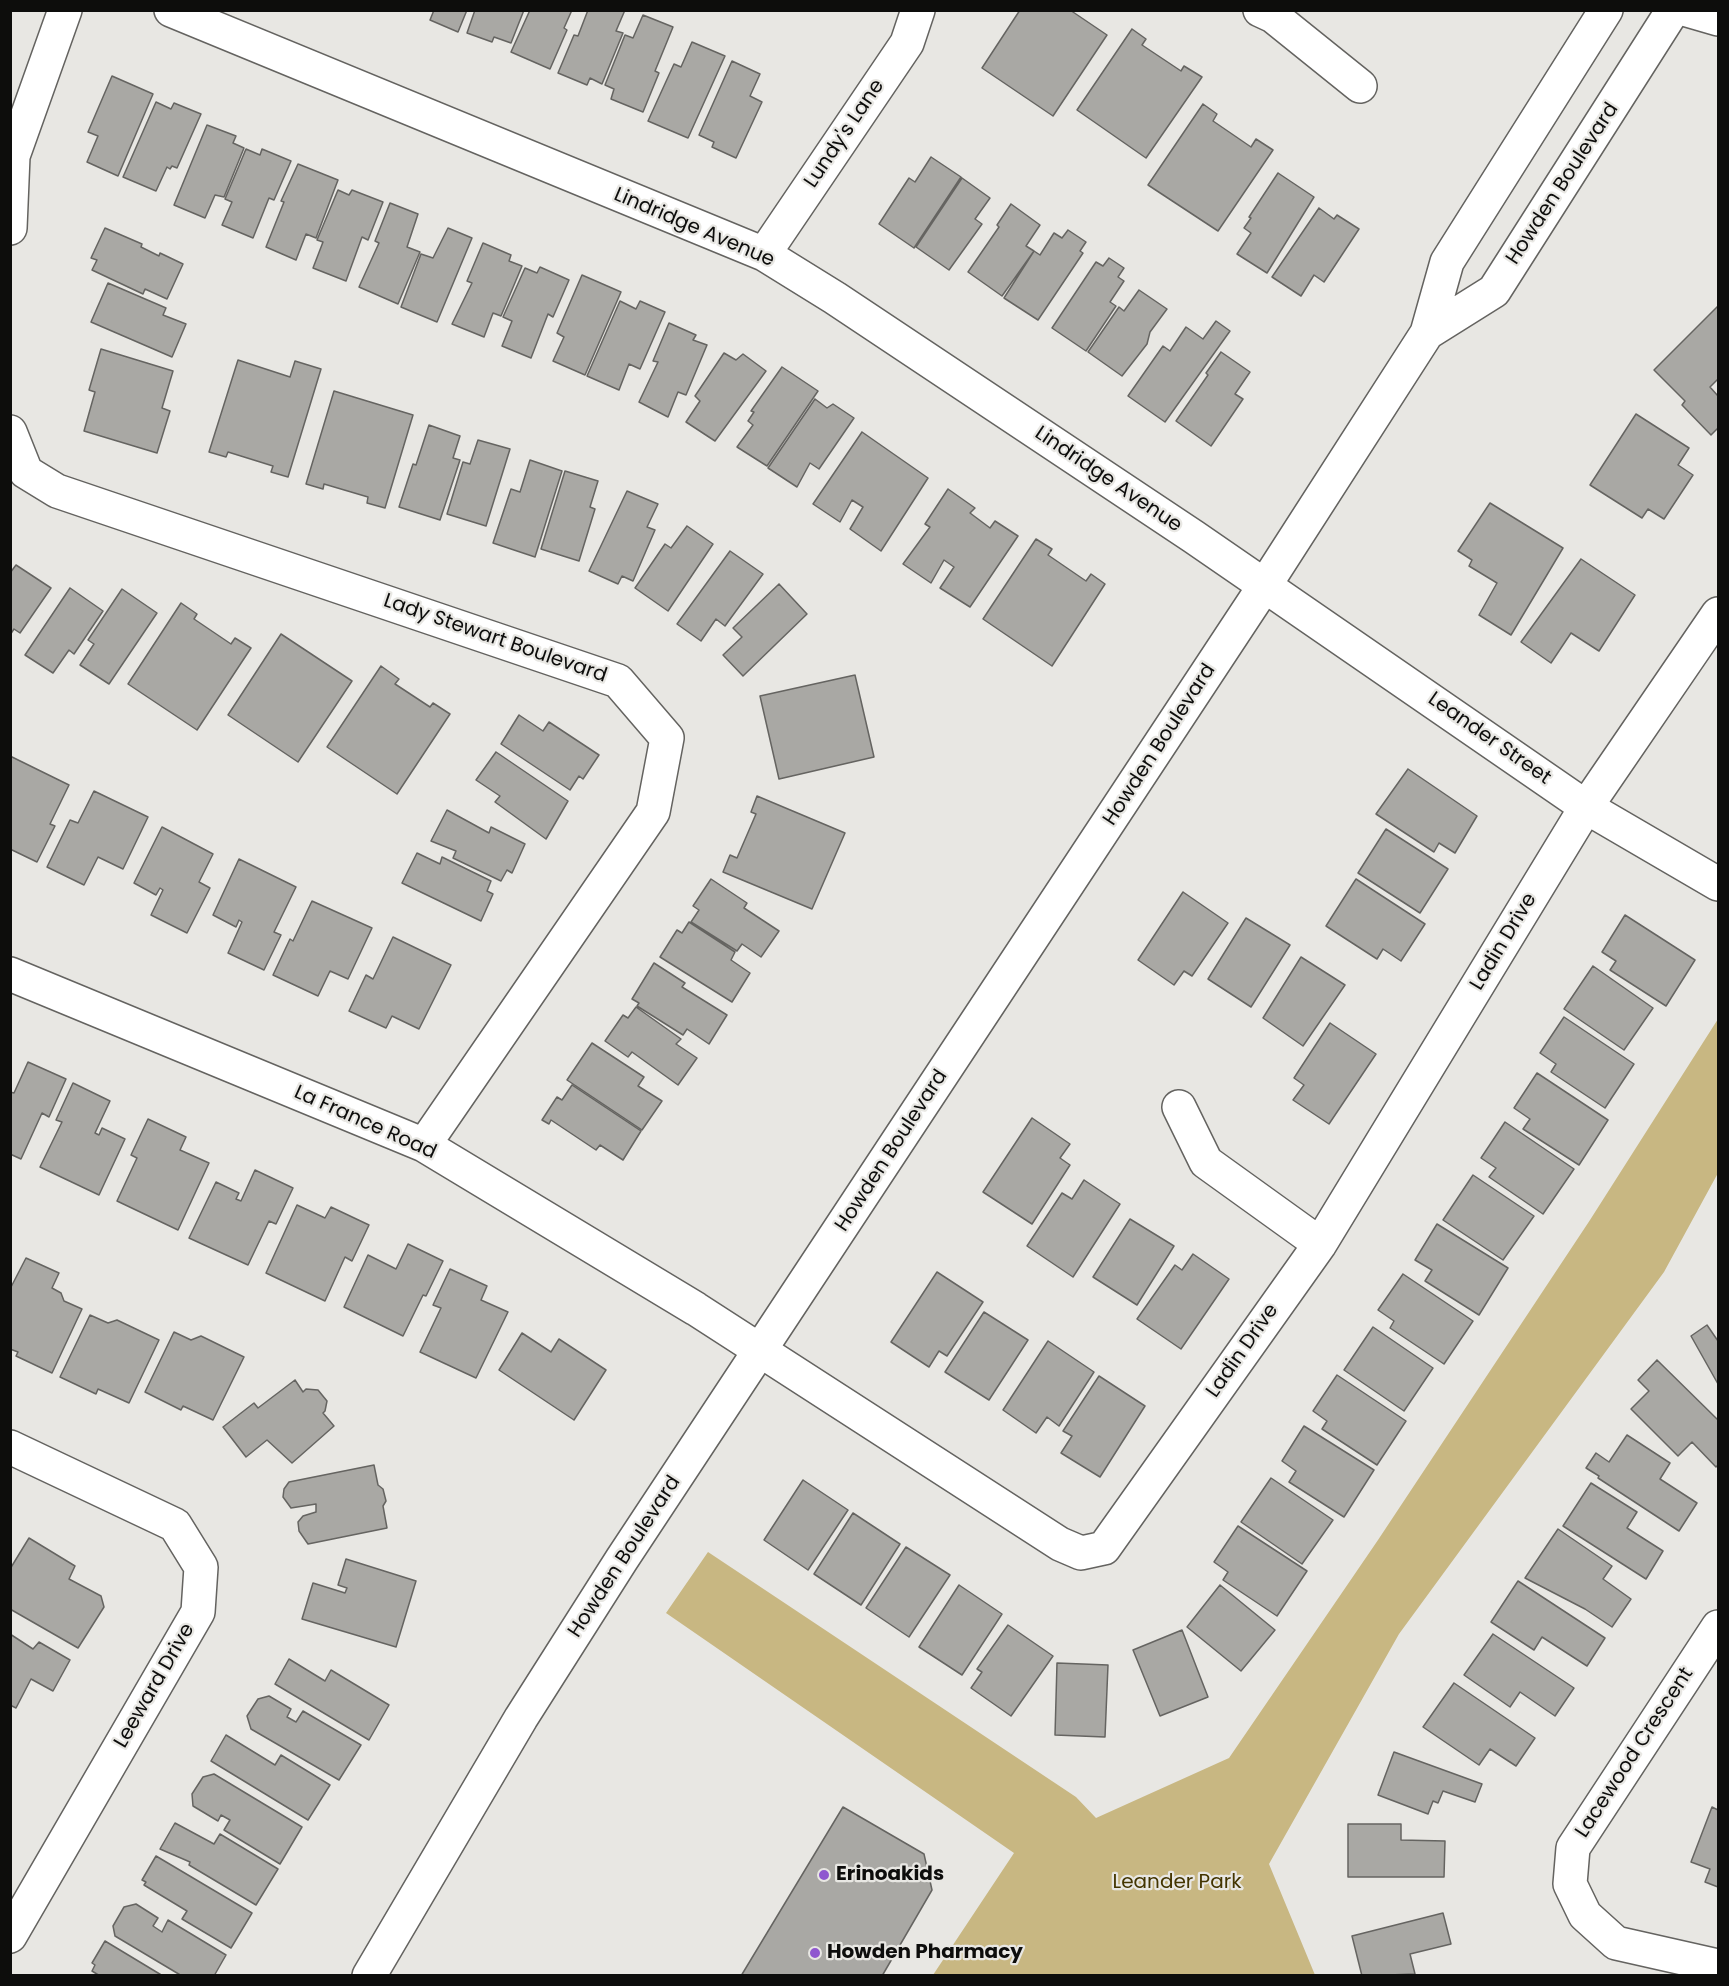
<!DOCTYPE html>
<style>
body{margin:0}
#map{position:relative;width:1729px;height:1986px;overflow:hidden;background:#e8e7e3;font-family:Poppins,sans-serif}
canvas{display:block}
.frame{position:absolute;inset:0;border:12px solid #0d0d0c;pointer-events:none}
</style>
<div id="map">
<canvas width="1729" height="1986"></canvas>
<div class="frame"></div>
</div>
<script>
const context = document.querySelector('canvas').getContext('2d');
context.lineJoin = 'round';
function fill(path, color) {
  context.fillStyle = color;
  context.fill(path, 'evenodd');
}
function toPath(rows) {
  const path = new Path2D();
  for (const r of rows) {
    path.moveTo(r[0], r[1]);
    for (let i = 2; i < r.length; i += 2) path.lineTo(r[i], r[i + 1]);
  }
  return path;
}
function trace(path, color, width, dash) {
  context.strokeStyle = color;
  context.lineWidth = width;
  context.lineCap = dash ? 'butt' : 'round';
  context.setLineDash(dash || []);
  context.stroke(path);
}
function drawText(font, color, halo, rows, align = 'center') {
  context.font = font + ' Poppins,sans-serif';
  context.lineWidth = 4.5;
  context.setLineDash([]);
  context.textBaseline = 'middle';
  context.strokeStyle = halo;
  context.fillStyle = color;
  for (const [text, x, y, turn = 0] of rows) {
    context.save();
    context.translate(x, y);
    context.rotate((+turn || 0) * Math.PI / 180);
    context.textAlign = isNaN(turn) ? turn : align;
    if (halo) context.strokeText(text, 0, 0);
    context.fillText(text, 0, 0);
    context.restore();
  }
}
const green = toPath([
 [1718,1019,1718,1173,1664,1272,1399,1634,1269,1864,1315,1975,933,1975,1014,1853,666,1613,708,1552,1076,1797,1096,1818,1229,1758,1378,1540,1590,1220]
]);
const building = toPath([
 [434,10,467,10,458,32,430,20,434,10],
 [475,10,524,10,511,43,494,37,492,42,467,33,475,10],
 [530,10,572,10,564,28,567,30,550,69,511,52,530,10],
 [588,10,625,10,616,31,623,33,602,84,590,78,587,85,558,73,574,35,578,36,588,10],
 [1020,10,1070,10,1107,35,1053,116,982,68,1020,10],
 [643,15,673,27,655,71,659,73,643,112,611,99,614,89,605,85,625,35,633,38,643,15],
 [1132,29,1146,39,1142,45,1181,71,1184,66,1202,77,1146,158,1077,110,1132,29],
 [692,42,725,56,688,138,648,121,674,64,681,67,692,42],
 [732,61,760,74,750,96,762,102,736,158,712,147,714,142,699,135,732,61],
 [112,76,153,94,118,176,87,162,98,136,88,132,112,76],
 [156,102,171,109,174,103,201,114,177,168,172,166,170,169,167,167,156,191,123,177,156,102],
 [1203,104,1217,114,1213,121,1251,147,1256,139,1273,150,1218,231,1148,185,1203,104],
 [207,125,236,136,233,143,244,148,224,197,215,195,205,218,174,205,207,125],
 [246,149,260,155,262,149,291,161,274,200,269,198,253,238,222,225,232,202,225,199,246,149],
 [931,157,961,177,914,248,879,224,909,178,915,182,931,157],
 [298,164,338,180,316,238,306,234,296,260,266,247,284,202,281,201,298,164],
 [1278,173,1314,197,1267,273,1237,254,1251,233,1244,228,1251,218,1249,217,1278,173],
 [962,178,990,198,975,219,982,224,949,270,916,247,962,178],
 [338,190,349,195,352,190,383,202,368,240,362,237,346,281,313,268,323,242,317,240,338,190],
 [390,203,418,214,407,247,420,252,398,304,359,287,379,243,375,241,390,203],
 [1011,204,1040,225,1026,246,1034,251,1002,296,968,272,999,227,997,225,1011,204],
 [1319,208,1334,219,1337,215,1359,229,1324,282,1314,275,1301,296,1272,277,1319,208],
 [105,228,142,244,141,247,159,256,160,253,183,264,167,299,145,289,143,294,92,270,97,260,91,258,105,228],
 [448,228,472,238,437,322,401,307,421,254,433,258,448,228],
 [1068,230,1086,242,1080,251,1083,253,1038,320,1004,298,1034,251,1040,255,1054,233,1062,238,1068,230],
 [483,243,511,255,509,261,522,266,501,316,493,313,484,337,452,324,472,283,467,281,483,243],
 [1109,258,1124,268,1118,277,1124,281,1110,302,1116,306,1086,351,1052,328,1096,262,1103,266,1109,258],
 [540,267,569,280,553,317,548,314,531,358,502,346,512,321,503,317,525,268,537,273,540,267],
 [582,275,621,292,585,375,553,361,564,337,557,333,582,275],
 [108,283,166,308,163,315,186,324,172,357,91,322,108,283],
 [1139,290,1167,309,1150,332,1147,344,1122,376,1088,352,1119,307,1124,311,1139,290],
 [620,301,636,309,640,301,665,312,640,369,629,364,619,390,587,376,620,301],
 [1718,306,1718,379,1710,387,1718,396,1718,428,1711,435,1682,405,1685,401,1654,370,1718,306],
 [1216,321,1230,331,1165,422,1128,396,1163,346,1170,351,1186,327,1203,339,1216,321],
 [669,323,696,335,693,340,707,345,686,395,678,392,668,417,639,402,658,362,653,361,669,323],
 [101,349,173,371,162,408,170,411,157,453,84,431,95,392,89,390,101,349],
 [1221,352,1250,372,1235,394,1243,399,1211,446,1176,421,1208,375,1206,373,1221,352],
 [724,353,736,360,743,354,766,371,715,441,686,422,700,401,695,396,724,353],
 [238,360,290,377,295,361,321,369,288,477,271,472,273,466,228,452,226,457,209,452,238,360],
 [782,367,818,391,767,466,737,447,753,425,748,421,754,412,751,411,782,367],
 [334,391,413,415,385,508,367,503,368,497,324,484,323,489,306,484,334,391],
 [815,399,827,408,833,404,854,418,819,469,810,463,797,487,768,468,815,399],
 [1636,414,1689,448,1678,465,1693,475,1664,519,1648,509,1642,518,1590,485,1636,414],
 [429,425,460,436,453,458,460,460,440,520,399,507,413,464,416,465,429,425],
 [862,432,928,478,881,551,850,529,863,507,852,500,840,522,813,504,862,432],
 [478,440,510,449,486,526,447,514,463,462,470,464,478,440],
 [530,460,562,471,535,557,493,543,511,489,520,492,530,460],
 [565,471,598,481,590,507,595,509,579,561,541,549,565,471],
 [948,489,975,508,970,513,990,528,995,521,1018,536,970,607,940,588,954,567,944,560,931,583,903,564,930,527,925,524,948,489],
 [627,491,658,504,647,527,655,530,633,581,622,576,618,584,589,571,627,491],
 [1490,503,1563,548,1511,635,1479,615,1497,583,1469,566,1472,560,1458,551,1490,503],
 [687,526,713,544,668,611,635,588,665,544,671,548,687,526],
 [1036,539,1052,549,1048,555,1086,581,1091,574,1105,584,1052,666,983,619,1036,539],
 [730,551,763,574,725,626,716,619,701,641,677,624,730,551],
 [1581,559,1635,595,1599,651,1571,633,1551,663,1521,642,1581,559],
 [16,565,51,588,20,633,14,629,10,635,10,573,16,565],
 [779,584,807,614,743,676,723,655,742,637,733,628,779,584],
 [70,588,103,611,74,654,69,650,53,673,25,655,70,588],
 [122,589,157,613,109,684,80,665,94,644,88,640,122,589],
 [181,603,197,614,194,619,231,644,235,638,251,648,197,730,128,684,181,603],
 [281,634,352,681,298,762,228,715,281,634],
 [381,666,399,679,395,684,430,707,433,703,450,714,397,794,327,747,381,666],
 [855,675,874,757,779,779,760,696,855,675],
 [519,715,543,731,549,722,599,755,583,779,579,776,570,790,501,744,519,715],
 [496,752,568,801,546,839,495,802,500,796,476,780,496,752],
 [10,756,69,785,50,824,55,826,37,862,10,849,10,756],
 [1408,769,1477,816,1455,853,1439,843,1434,852,1376,814,1408,769],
 [94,791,148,817,123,869,98,857,84,885,47,867,70,820,78,823,94,791],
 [757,796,845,833,812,909,723,872,730,855,737,858,756,814,751,812,757,796],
 [447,810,489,833,491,827,525,844,512,873,507,870,501,881,453,858,456,851,431,841,447,810],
 [162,827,213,854,199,882,210,888,187,933,151,915,163,890,160,888,156,895,134,883,162,827],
 [1386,829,1448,869,1420,913,1358,873,1386,829],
 [417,853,440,864,442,857,491,881,487,891,493,894,481,921,402,883,417,853],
 [239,859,296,887,274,932,281,935,264,970,228,953,242,922,239,920,236,927,213,915,239,859],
 [711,879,747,903,744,908,779,931,761,957,742,944,737,951,691,922,699,910,693,906,711,879],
 [1356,879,1425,924,1401,961,1383,949,1377,959,1326,926,1356,879],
 [1183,892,1228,923,1192,976,1184,971,1174,985,1138,960,1183,892],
 [312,901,372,928,348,979,330,971,318,996,273,975,290,939,293,941,312,901],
 [1625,915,1695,960,1666,1006,1610,970,1616,961,1602,952,1625,915],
 [1246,918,1290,945,1251,1007,1208,979,1246,918],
 [689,922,735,952,731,960,750,973,732,1002,660,957,677,930,682,933,689,922],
 [393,937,451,965,419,1029,392,1016,386,1028,349,1011,366,975,373,979,393,937],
 [1301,957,1345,985,1303,1046,1263,1018,1301,957],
 [654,963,685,983,682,987,727,1015,709,1044,687,1029,683,1035,637,1006,639,1003,632,999,654,963],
 [1593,966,1653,1008,1624,1050,1564,1009,1593,966],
 [636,1007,681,1039,676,1044,697,1058,678,1085,632,1052,628,1057,605,1041,623,1015,628,1018,636,1007],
 [1564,1017,1634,1064,1605,1108,1551,1072,1556,1064,1540,1053,1564,1017],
 [1330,1023,1376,1054,1329,1124,1293,1100,1304,1085,1294,1078,1330,1023],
 [592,1043,644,1077,638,1086,662,1101,642,1130,567,1080,592,1043],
 [28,1062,66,1079,49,1117,42,1113,21,1159,10,1154,10,1092,14,1093,28,1062],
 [1537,1073,1608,1120,1579,1165,1523,1129,1530,1119,1514,1108,1537,1073],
 [73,1083,110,1101,95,1133,99,1135,102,1128,125,1139,99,1195,40,1167,62,1122,56,1120,73,1083],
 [572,1085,641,1131,623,1160,600,1145,596,1150,551,1120,549,1124,542,1120,557,1097,562,1100,572,1085],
 [1032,1118,1070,1144,1060,1158,1070,1165,1032,1224,983,1192,1032,1118],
 [148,1119,186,1137,180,1150,209,1163,178,1230,117,1201,137,1158,131,1155,148,1119],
 [1505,1122,1574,1169,1543,1214,1489,1177,1496,1168,1481,1158,1505,1122],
 [255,1170,293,1188,276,1224,269,1221,248,1265,189,1238,216,1182,239,1193,236,1199,241,1201,255,1170],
 [1473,1175,1534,1216,1503,1260,1443,1220,1473,1175],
 [1084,1180,1120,1204,1073,1277,1027,1246,1062,1193,1072,1199,1084,1180],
 [297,1205,325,1218,331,1207,369,1225,352,1261,345,1257,325,1301,266,1273,297,1205],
 [1130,1219,1174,1246,1137,1305,1093,1277,1130,1219],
 [1437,1224,1508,1268,1479,1315,1425,1281,1432,1270,1415,1260,1437,1224],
 [408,1244,443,1261,426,1296,423,1295,403,1336,344,1307,368,1255,396,1269,408,1244],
 [1193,1254,1229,1279,1181,1349,1137,1319,1175,1265,1182,1270,1193,1254],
 [26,1258,59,1273,52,1288,61,1293,64,1301,82,1309,52,1373,16,1356,18,1352,10,1349,10,1289,26,1258],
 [450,1269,487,1286,481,1300,508,1312,476,1378,420,1352,441,1308,433,1305,450,1269],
 [937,1272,983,1302,947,1356,939,1351,929,1367,891,1342,937,1272],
 [1403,1274,1473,1321,1444,1364,1390,1328,1394,1321,1378,1310,1403,1274],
 [984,1312,1028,1340,989,1400,945,1372,984,1312],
 [90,1315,108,1323,117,1320,159,1340,129,1403,98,1389,96,1394,60,1377,90,1315],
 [1707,1325,1718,1341,1718,1384,1691,1336,1707,1325],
 [1373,1327,1433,1368,1404,1411,1344,1370,1373,1327],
 [174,1332,191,1340,201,1336,244,1357,213,1420,183,1406,181,1410,145,1392,174,1332],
 [522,1333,551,1352,559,1339,606,1370,574,1420,499,1370,522,1333],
 [1048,1341,1094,1372,1059,1426,1047,1417,1036,1433,1003,1410,1048,1341],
 [1657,1360,1718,1420,1718,1465,1716,1467,1692,1442,1678,1456,1631,1409,1649,1391,1638,1380,1657,1360],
 [1337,1375,1406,1421,1377,1465,1322,1429,1327,1421,1313,1411,1337,1375],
 [1099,1376,1145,1406,1100,1477,1061,1453,1072,1436,1063,1431,1099,1376],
 [295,1380,303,1392,306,1389,318,1390,327,1401,325,1411,323,1413,334,1426,292,1463,267,1440,246,1457,223,1427,254,1403,258,1408,295,1380],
 [1304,1426,1374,1470,1344,1517,1289,1482,1296,1471,1282,1461,1304,1426],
 [1627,1435,1670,1463,1660,1479,1697,1503,1679,1531,1598,1478,1599,1476,1586,1468,1596,1453,1609,1462,1627,1435],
 [374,1465,378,1485,383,1489,386,1501,383,1506,387,1528,308,1544,299,1531,298,1522,303,1516,316,1512,316,1504,291,1508,283,1497,284,1489,289,1482,374,1465],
 [1271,1478,1333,1520,1302,1564,1241,1522,1271,1478],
 [803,1480,848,1510,808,1570,764,1540,803,1480],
 [1591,1483,1637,1512,1627,1528,1663,1551,1646,1579,1563,1526,1591,1483],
 [853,1513,900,1544,861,1605,814,1574,853,1513],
 [1238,1526,1307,1571,1277,1616,1223,1580,1228,1572,1214,1562,1238,1526],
 [1558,1529,1612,1566,1603,1579,1631,1599,1612,1627,1585,1609,1525,1578,1558,1529],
 [29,1538,75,1566,69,1579,101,1596,104,1607,78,1648,10,1609,10,1569,29,1538],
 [906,1547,950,1575,909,1637,866,1608,906,1547],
 [346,1559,416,1581,396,1647,302,1619,313,1583,345,1593,347,1588,338,1585,346,1559],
 [1518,1581,1605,1638,1587,1666,1542,1637,1534,1650,1491,1622,1518,1581],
 [959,1585,1002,1614,962,1675,919,1647,959,1585],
 [1220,1585,1275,1630,1241,1671,1187,1627,1220,1585],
 [1008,1625,1053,1656,1011,1716,971,1688,982,1672,977,1669,1008,1625],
 [1182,1630,1208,1697,1160,1716,1133,1650,1182,1630],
 [10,1634,33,1649,39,1642,70,1660,53,1691,31,1679,16,1708,10,1705,10,1634],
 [1493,1634,1574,1688,1555,1716,1520,1692,1510,1707,1464,1675,1493,1634],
 [289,1659,325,1681,331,1670,389,1705,369,1740,275,1684,289,1659],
 [1057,1663,1108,1665,1105,1737,1055,1735,1057,1663],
 [1454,1683,1535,1738,1516,1766,1490,1749,1479,1765,1423,1727,1454,1683],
 [269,1696,291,1709,287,1717,296,1722,303,1711,361,1745,339,1780,251,1729,247,1716,258,1699,269,1696],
 [226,1735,275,1765,281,1755,330,1785,308,1820,211,1761,226,1735],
 [1394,1752,1482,1784,1475,1802,1443,1791,1438,1803,1433,1801,1428,1814,1378,1795,1394,1752],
 [214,1774,302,1827,280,1864,224,1830,230,1820,221,1815,218,1821,193,1806,192,1794,203,1777,214,1774],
 [843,1807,924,1854,932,1890,882,1976,741,1976,843,1807],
 [1712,1807,1718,1810,1718,1887,1705,1882,1710,1869,1691,1862,1712,1807],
 [175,1823,214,1844,220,1834,278,1869,256,1905,189,1865,190,1862,160,1849,175,1823],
 [1348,1824,1401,1824,1401,1840,1445,1841,1444,1877,1348,1877,1348,1824],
 [156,1856,252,1913,231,1948,182,1919,187,1911,144,1885,146,1882,142,1880,156,1856],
 [136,1904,158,1918,153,1926,162,1932,168,1920,226,1955,214,1976,182,1976,115,1936,113,1926,124,1907,136,1904],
 [1443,1913,1451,1944,1410,1954,1415,1974,1362,1976,1352,1936,1443,1913],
 [105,1941,163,1976,100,1976,92,1971,95,1965,92,1963,105,1941]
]);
const minor = toPath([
 [171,10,764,254,835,298,1194,537,1586,807,1718,884],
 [1260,10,1273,16,1360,86],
 [10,228,13,156,65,10],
 [764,254,907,43,918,10],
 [10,432,26,472,57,491,618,681,667,738,653,812,424,1145],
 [10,974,424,1145,696,1309,1060,1544,1081,1553,1104,1548,1320,1244,1586,807,1718,614],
 [1179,1107,1206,1162,1320,1244],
 [10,1447,175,1525,201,1567,198,1612,10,1936],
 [1718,1627,1573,1848,1570,1884,1585,1915,1616,1943,1718,1966]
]);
const tertiary = toPath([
 [1427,333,1494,291,1673,10],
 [369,1976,521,1718,622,1559,1265,585,1427,333,1447,262,1606,10]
]);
const secondary = toPath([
 [1687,10,1718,19]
]);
const markers = [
 [824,1875,6,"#8f57cf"],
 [815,1953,6,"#8f57cf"]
];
const streetNames = [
 ["Lundy's Lane",845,134,-56],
 ["Howden Boulevard",1563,184,-57],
 ["Lindridge Avenue",694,228,23],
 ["Lindridge Avenue",1108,480,34],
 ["Lady Stewart Boulevard",495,639,19],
 ["Leander Street",1489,739,35],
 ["Howden Boulevard",1160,745,-57],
 ["Ladin Drive",1504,942,-59],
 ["La France Road",365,1123,24],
 ["Howden Boulevard",892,1151,-57],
 ["Ladin Drive",1243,1351,-55],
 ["Howden Boulevard",625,1557,-57],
 ["Leeward Drive",155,1686,-60],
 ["Lacewood Crescent",1635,1753,-57]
];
const poiNames = [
 ["Erinoakids",836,1875],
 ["Howden Pharmacy",827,1953]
];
const parkNames = [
 ["Leander Park",1177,1883]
];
fill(green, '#c8b782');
fill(building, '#a9a8a4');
trace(building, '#656461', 1.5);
trace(minor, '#646360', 36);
trace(tertiary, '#646360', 36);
trace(secondary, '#646360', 36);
trace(minor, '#fff', 33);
trace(tertiary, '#fff', 33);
trace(secondary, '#fff', 33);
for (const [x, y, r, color] of markers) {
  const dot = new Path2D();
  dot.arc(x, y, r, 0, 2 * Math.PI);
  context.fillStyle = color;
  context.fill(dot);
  trace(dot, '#e8e7e3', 2);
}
drawText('20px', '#0d0d0c', '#e8e7e3', streetNames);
drawText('bold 20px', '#0d0d0c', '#e8e7e3', poiNames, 'left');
drawText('20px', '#433500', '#e8e7e3', parkNames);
</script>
